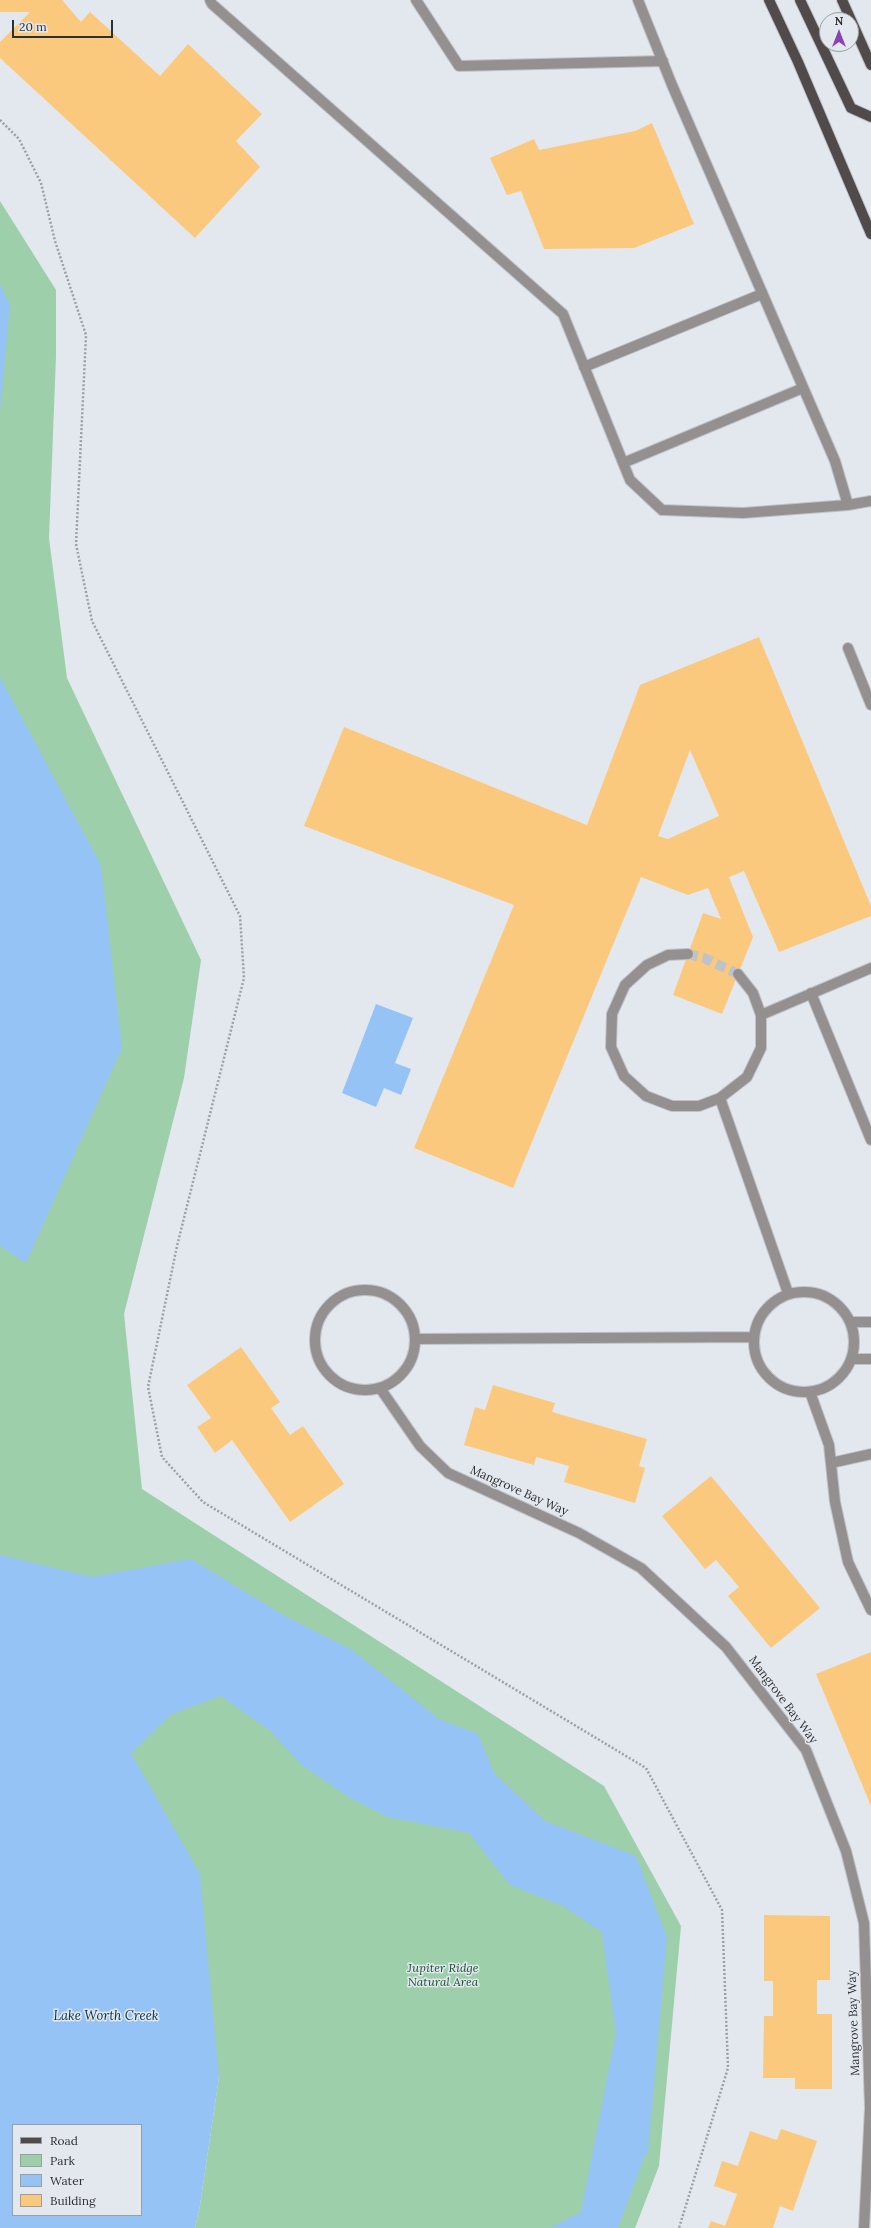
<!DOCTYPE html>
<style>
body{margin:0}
#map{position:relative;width:871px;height:2228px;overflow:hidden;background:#e3e8ee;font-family:Lora,serif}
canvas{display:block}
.legend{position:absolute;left:12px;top:2124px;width:130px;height:92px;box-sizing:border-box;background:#e3e8ee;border:1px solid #9b9ea3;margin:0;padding:5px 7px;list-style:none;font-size:12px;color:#2e3032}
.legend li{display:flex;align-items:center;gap:8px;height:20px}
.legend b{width:20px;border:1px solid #9b9ea3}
.north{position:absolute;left:819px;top:12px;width:40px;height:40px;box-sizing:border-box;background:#e3e8ee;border:1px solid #9b9ea3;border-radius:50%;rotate:0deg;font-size:11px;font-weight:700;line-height:16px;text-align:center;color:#2e3032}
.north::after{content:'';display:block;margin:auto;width:14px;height:18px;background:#8b41b3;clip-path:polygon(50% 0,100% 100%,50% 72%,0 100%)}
.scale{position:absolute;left:12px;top:20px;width:101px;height:18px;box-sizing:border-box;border:2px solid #2e3032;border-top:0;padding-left:5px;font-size:12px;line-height:14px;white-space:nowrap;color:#2e3032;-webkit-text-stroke:3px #e3e8ee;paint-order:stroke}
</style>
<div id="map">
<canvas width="871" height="2228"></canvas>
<ul class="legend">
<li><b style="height:5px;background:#504a4a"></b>Road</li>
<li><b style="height:11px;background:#9dcfab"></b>Park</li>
<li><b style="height:11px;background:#95c3f5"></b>Water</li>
<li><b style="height:11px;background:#fbc97e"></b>Building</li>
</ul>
<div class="north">N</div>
<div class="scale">20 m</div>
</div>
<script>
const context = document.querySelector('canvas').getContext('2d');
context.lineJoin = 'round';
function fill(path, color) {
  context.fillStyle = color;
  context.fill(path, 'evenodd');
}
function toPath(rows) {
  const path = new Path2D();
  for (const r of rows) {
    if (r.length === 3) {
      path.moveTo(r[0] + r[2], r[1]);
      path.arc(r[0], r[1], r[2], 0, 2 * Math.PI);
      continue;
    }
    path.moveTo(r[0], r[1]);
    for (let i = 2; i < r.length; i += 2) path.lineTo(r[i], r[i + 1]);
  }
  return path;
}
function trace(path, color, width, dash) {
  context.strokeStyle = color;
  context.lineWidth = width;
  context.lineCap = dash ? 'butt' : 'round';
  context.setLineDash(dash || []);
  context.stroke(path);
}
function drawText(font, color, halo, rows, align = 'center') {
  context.font = font + ' Lora,serif';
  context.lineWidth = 3;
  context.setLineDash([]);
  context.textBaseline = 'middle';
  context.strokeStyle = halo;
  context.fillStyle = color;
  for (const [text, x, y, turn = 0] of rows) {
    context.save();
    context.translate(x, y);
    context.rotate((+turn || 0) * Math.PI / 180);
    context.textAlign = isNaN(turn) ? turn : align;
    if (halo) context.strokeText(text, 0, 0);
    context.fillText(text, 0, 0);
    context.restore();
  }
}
const green = toPath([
 [0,201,56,290,56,356,49,538,67,678,201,960,184,1078,124,1314,142,1489,604,1786,681,1926,659,2166,635,2228,195,2228,200,2205,219,2077,0,1560]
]);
const water = toPath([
 [0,284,10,305,0,412],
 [0,677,101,865,122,1048,26,1263,0,1246],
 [376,1004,413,1018,395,1063,411,1069,401,1095,384,1088,376,1107,342,1093],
 [0,1555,92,1577,191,1559,285,1616,352,1650,439,1719,478,1734,494,1773,545,1821,636,1856,667,1937,648,2153,645,2155,618,2228,550,2228,581,2212,616,2033,602,1932,563,1906,510,1885,469,1833,388,1817,350,1798,303,1766,269,1730,221,1696,172,1714,131,1753,200,1874,219,2077,200,2205,195,2228,0,2228],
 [13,2125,141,2125,141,2215,13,2215]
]);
const building = toPath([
 [0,0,62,0,81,22,90,12,160,76,188,44,262,114,236,141,260,167,195,238,0,58,0,42,30,12,0,12],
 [652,123,694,224,634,248,544,249,521,191,507,195,490,158,534,139,539,150,635,131],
 [759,637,871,906,871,916,779,952,744,871,729,877,753,937,722,1014,673,995,703,913,721,919,708,888,688,895,641,877,513,1188,414,1148,514,905,304,826,344,727,587,825,640,685],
 [690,750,719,816,668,839,658,836],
 [241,1347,280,1402,271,1408,290,1435,303,1426,344,1484,290,1522,232,1440,215,1453,197,1427,211,1418,187,1385],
 [493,1385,555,1403,552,1412,647,1439,639,1466,645,1468,635,1503,564,1482,569,1466,536,1457,534,1465,464,1445,475,1407,485,1410],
 [711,1476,820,1608,771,1648,728,1596,739,1587,716,1560,705,1569,662,1516],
 [871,1652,871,1806,816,1674],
 [764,1915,830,1916,830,1980,817,1980,817,2014,832,2014,832,2089,795,2089,795,2078,763,2078,764,2016,773,2016,773,1981,764,1981],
 [781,2129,817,2141,793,2211,780,2206,773,2228,708,2228,711,2221,725,2226,737,2194,714,2186,722,2161,738,2166,750,2131,777,2140]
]);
const minorTunnel = toPath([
 [688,954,704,958,738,974]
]);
const path = toPath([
 [0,120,19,139,41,183,55,241,86,335,76,544,92,621,240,916,244,978,177,1246,148,1387,162,1457,203,1502,646,1768,722,1910,728,2068,679,2228]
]);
const minor = toPath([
 [210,0,212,4,563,314,630,480,662,510,743,513,848,505,871,501],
 [416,0,459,66,663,61],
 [638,0,672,85,835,461,848,505],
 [584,367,762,294],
 [623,463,803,388],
 [848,648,871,705],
 [688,954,668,955,647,965,625,985,612,1014,611,1047,624,1076,646,1096,672,1106,699,1106,720,1098,747,1077,761,1048,761,1015,753,993,738,974],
 [811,993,871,1140],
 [761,1015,871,968],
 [720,1098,788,1293],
 [365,1340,50],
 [804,1342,50],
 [851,1322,871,1322],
 [415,1339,753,1337],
 [851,1359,871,1359],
 [380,1388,420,1446,448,1473,579,1533,641,1568,726,1647,806,1750,846,1851,864,1923,870,2108,864,2228],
 [810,1392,829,1445,835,1502,848,1562,871,1610],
 [831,1463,871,1454]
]);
const major = toPath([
 [769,0,798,62,871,234],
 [800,0,851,108,871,117],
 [842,0,851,20],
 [851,20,871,65]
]);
const streetNames = [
 ["Mangrove Bay Way",519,1491,24],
 ["Mangrove Bay Way",783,1700,53],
 ["Mangrove Bay Way",854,2023,-92]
];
const parkNames = [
 ["Jupiter Ridge",443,1969],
 ["Natural Area",443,1983]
];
const waterNames = [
 ["Lake Worth Creek",106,2016]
];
fill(green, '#9dcfab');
fill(water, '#95c3f5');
fill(building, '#fbc97e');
trace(minorTunnel, '#bfc3c8', 10, [10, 5]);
trace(minor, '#bfc3c8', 12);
trace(major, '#bfc3c8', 12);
trace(path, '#9ca0a4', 2.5, [2, 2]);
trace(minor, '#949090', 10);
trace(major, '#504a4a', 10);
drawText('12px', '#2e3032', '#e3e8ee', streetNames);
drawText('italic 12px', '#17512f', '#e3e8ee', parkNames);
drawText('italic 13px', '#022d53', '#e3e8ee', waterNames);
</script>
